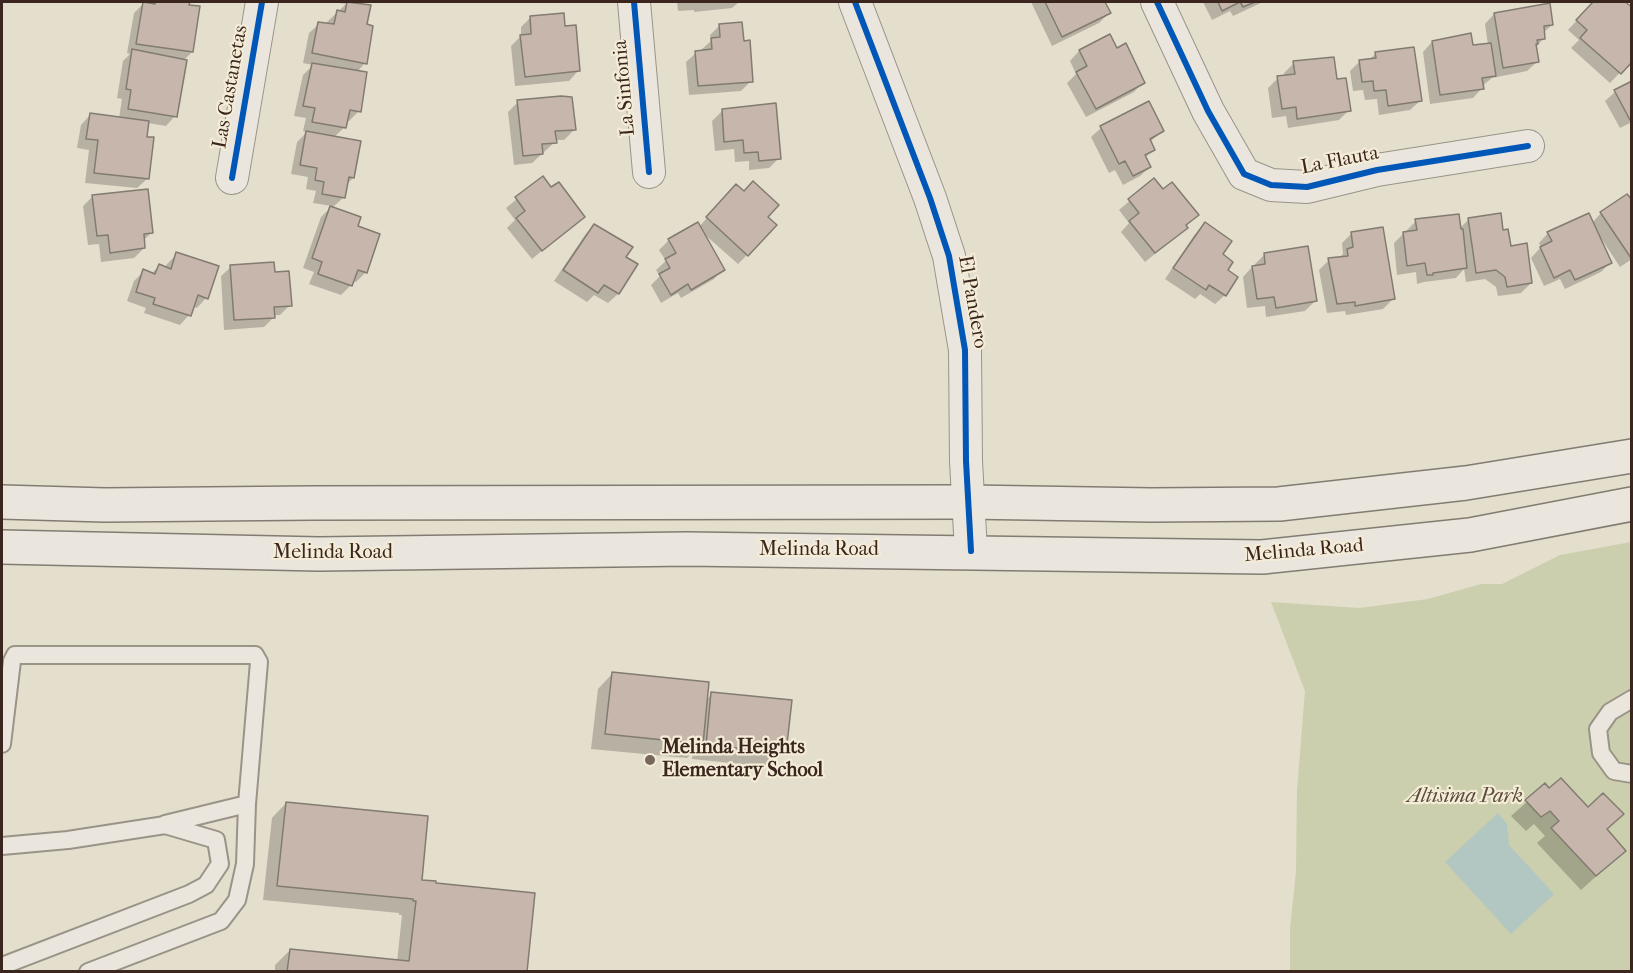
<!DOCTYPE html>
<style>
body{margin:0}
#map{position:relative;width:1633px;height:973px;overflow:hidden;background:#e4decc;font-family:"IM FELL French Canon",serif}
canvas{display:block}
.frame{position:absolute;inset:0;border:3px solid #3a261e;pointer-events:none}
</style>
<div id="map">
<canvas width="1633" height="973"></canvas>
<div class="frame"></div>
</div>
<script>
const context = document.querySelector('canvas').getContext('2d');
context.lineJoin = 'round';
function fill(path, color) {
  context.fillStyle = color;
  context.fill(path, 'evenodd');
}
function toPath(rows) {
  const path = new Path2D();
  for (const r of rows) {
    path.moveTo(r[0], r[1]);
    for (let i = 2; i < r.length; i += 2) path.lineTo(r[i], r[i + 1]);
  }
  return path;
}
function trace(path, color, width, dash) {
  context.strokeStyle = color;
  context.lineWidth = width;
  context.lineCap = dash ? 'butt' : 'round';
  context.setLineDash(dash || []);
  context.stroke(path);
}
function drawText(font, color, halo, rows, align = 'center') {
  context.font = font + ' "IM FELL French Canon",serif';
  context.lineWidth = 4.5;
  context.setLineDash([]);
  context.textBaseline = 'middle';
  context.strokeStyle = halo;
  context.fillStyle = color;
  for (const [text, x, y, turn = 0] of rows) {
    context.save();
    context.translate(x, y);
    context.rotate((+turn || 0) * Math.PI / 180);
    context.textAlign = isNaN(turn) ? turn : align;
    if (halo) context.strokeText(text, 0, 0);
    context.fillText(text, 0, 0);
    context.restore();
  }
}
const green = toPath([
 [1631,542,1631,971,1290,971,1290,929,1296,871,1297,790,1305,691,1271,602,1359,608,1428,599,1481,584,1502,584,1560,555]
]);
const water = toPath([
 [1498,813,1507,824,1509,845,1554,894,1511,934,1445,862]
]);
const shadow = toPath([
 [147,2,188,2,192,52,183,61,175,116,166,126,148,123,146,138,147,179,137,188,85,183,89,150,77,148,81,125,90,115,119,118,122,99,117,98,123,61,130,54,127,53,134,13,143,4,147,4],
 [331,2,352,2,351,3,366,25,365,63,357,72,359,111,349,121,346,121,345,127,334,137,353,178,346,185,344,197,332,208,356,227,378,235,365,273,356,282,352,281,351,285,341,295,309,284,314,272,303,268,321,217,332,206,313,203,316,191,306,189,308,177,291,174,297,142,307,132,303,131,306,118,294,116,303,75,313,65,303,63,309,33,319,24,327,25,327,22,346,4],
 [677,2,739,2,732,8,694,12,694,10,678,11],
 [1031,2,1103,2,1109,13,1099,23,1052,46],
 [1203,2,1263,2,1233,16,1230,11,1212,20],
 [1594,2,1624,2,1632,60,1610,83,1571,48,1579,40,1568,30],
 [1494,14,1552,25,1543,33,1544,38,1535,48,1537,62,1527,71,1492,78,1482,86,1482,88,1473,98,1430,104,1423,52,1432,42,1472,47,1488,45,1485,24],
 [530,18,564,28,578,71,569,81,515,86,511,46,521,36,521,27],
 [720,25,742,42,751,81,741,91,689,95,686,62,696,53,702,52,702,49,711,41,710,35],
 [1109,36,1116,50,1143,82,1134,92,1086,117,1067,83,1076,74,1070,61,1079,51],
 [1376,53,1420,101,1410,110,1379,115,1377,99,1365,100,1363,90,1353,91,1350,71,1360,61,1369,60],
 [1294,63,1336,81,1349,110,1339,120,1288,128,1286,116,1272,118,1268,88,1278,78,1285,77,1284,73],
 [1632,83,1632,122,1620,128,1605,101,1615,92],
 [518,102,574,130,564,140,555,140,555,142,532,163,514,165,508,112],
 [1148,103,1162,131,1150,142,1153,150,1145,158,1150,167,1140,176,1123,185,1115,170,1109,173,1091,137,1101,128],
 [722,111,779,158,769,168,749,170,749,161,735,162,734,149,715,151,712,121],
 [542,178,551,189,583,217,532,259,507,228,515,220,506,208],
 [1154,180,1163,191,1197,215,1176,237,1145,262,1121,232,1129,223,1119,210],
 [743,193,766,217,747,255,738,264,703,233,723,269,714,279,681,298,678,293,661,303,651,285,660,276,656,270,666,261,659,250,669,240,699,227,726,196],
 [93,196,152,232,143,241,144,248,134,258,101,262,99,244,88,245,83,206],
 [1632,202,1632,259,1620,267,1601,238,1600,239,1611,262,1601,272,1565,289,1560,279,1544,286,1531,258,1541,247,1539,243,1548,233,1592,223,1601,213],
 [1468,220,1502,232,1531,283,1521,293,1498,296,1496,287,1485,279,1466,282,1464,269,1456,278,1424,282,1417,284,1416,272,1397,275,1394,243,1404,233,1406,233,1406,231,1416,221,1459,229],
 [1205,224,1220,255,1225,270,1225,295,1215,304,1200,294,1195,299,1165,279,1195,234],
 [594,226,624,258,636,265,618,294,608,303,594,295,587,302,554,281,585,235],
 [1352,233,1393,299,1383,309,1346,315,1345,311,1327,313,1319,270,1329,260,1339,258,1343,254,1342,243],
 [177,254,206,298,197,308,192,306,189,315,180,325,144,313,146,308,127,301,134,281,144,271,151,274,159,266,165,268,167,264],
 [1265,254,1315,301,1305,311,1266,317,1265,306,1247,308,1243,277,1252,267,1255,267,1255,264],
 [231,267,274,273,290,305,280,315,273,315,273,318,264,327,224,330,221,276],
 [612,674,706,700,712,694,784,752,770,767,692,759,693,752,687,758,591,749,598,689],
 [1545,786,1605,830,1624,851,1581,890,1537,843,1545,836,1534,824,1526,831,1511,816],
 [286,803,420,881,526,972,275,972,275,965,290,950,397,962,402,915,399,915,399,913,263,900,272,818]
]);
const building = toPath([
 [143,2,155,4,155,2,190,2,189,5,200,6,193,52,136,44,143,2],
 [347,2,371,5,367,24,373,26,367,64,312,53,318,22,334,24,337,10,345,12,347,2],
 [1045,2,1105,2,1111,13,1062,37,1045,2],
 [1218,2,1255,2,1243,7,1240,2,1222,11,1218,2],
 [1593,2,1625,2,1632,7,1632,62,1621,74,1580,38,1587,30,1576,20,1593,2],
 [1550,3,1553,25,1544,26,1545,39,1537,40,1538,44,1536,44,1539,62,1503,68,1494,13,1550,3],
 [564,13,565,26,576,25,580,71,525,77,520,35,531,34,530,16,564,13],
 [742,22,744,41,750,40,753,82,698,86,695,51,712,49,711,38,720,37,719,24,742,22],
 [1471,33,1473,45,1491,43,1496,76,1482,78,1484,89,1440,95,1432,41,1471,33],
 [1110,34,1117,48,1126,43,1145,83,1096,109,1076,72,1087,66,1079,50,1110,34],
 [1414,47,1422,101,1388,106,1386,90,1374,91,1373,81,1362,82,1359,60,1376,58,1375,52,1414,47],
 [132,49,187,60,177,117,128,109,131,90,126,89,132,49],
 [1334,57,1337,79,1346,78,1351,111,1297,119,1296,107,1282,109,1277,76,1295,74,1293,61,1334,57],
 [312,63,367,72,361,112,350,110,346,128,312,122,315,108,303,106,312,63],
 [1632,81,1632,119,1630,120,1614,90,1632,81],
 [561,96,572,97,576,130,555,131,557,143,542,144,543,154,523,156,517,100,561,96],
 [1149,101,1164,131,1150,139,1155,150,1145,155,1151,167,1133,176,1125,161,1119,164,1100,126,1149,101],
 [776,103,781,159,759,161,758,152,744,153,743,140,724,142,722,109,776,103],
 [90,113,149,121,147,137,154,137,149,179,94,173,98,140,86,139,90,113],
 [306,131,361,141,354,178,349,177,345,198,322,194,324,182,315,180,317,168,300,165,306,131],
 [543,176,551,187,559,182,585,217,542,251,516,218,525,211,515,197,543,176],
 [1154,178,1163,189,1172,182,1199,215,1186,225,1188,228,1155,253,1129,221,1139,213,1128,199,1154,178],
 [753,181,779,205,768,217,777,225,748,256,706,217,736,184,744,191,753,181],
 [148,189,153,233,144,234,145,248,110,253,108,235,97,236,92,195,148,189],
 [1627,194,1632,200,1631,258,1600,212,1627,194],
 [330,206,361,217,358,226,380,234,367,273,358,270,352,286,318,274,322,262,312,258,330,206],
 [1501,213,1503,230,1508,229,1511,246,1527,243,1532,283,1507,287,1505,277,1496,270,1476,273,1468,218,1501,213],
 [1589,213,1612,263,1575,280,1570,270,1554,278,1540,247,1552,241,1547,232,1589,213],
 [1459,214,1461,229,1463,229,1467,268,1433,273,1433,275,1427,275,1425,263,1407,266,1403,232,1417,230,1415,219,1459,214],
 [698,222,725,270,691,290,688,284,671,295,659,274,670,268,665,259,676,253,668,239,698,222],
 [1205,222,1232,241,1223,254,1233,262,1228,270,1238,277,1226,296,1209,285,1206,290,1173,268,1205,222],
 [594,224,633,247,626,257,638,264,619,294,604,285,598,293,563,270,594,224],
 [1383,227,1395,299,1355,306,1355,302,1337,304,1328,258,1348,256,1347,249,1353,247,1351,232,1383,227],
 [1308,246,1317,301,1276,308,1274,297,1257,299,1252,266,1265,264,1264,253,1308,246],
 [176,252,219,266,208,299,198,295,191,316,153,304,155,298,136,292,143,269,155,274,159,264,171,269,176,252],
 [274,262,275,272,289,271,292,306,274,307,275,318,234,320,230,265,274,262],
 [612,672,709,682,703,744,605,734,612,672],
 [711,692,792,700,786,753,706,745,711,692],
 [1561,778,1588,807,1603,793,1624,814,1607,829,1626,851,1596,876,1551,828,1559,821,1550,811,1541,817,1525,800,1545,783,1549,788,1561,778],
 [286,802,428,816,422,880,436,881,436,883,535,893,527,972,287,972,290,949,409,961,416,901,413,901,413,899,277,886,286,802]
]);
const lane = toPath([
 [1632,699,1610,712,1598,729,1601,753,1614,771,1632,774],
 [2,744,12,661,15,655,255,655,259,662,247,804,245,864,237,900,221,921,88,972],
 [165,824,247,804],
 [2,846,68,840,165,825,216,840,220,864,206,885,189,894,2,966]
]);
const street = toPath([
 [634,2,649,172],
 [855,2,930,198,949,256,965,350,966,461,971,551],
 [1157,2,1208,111,1244,174,1271,185,1307,187,1377,170,1528,146],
 [232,178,262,2]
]);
const secondary = toPath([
 [2,502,105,505,312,503,968,502,1152,505,1279,504,1466,483,1632,456],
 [2,547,319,554,687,549,1262,557,1470,535,1632,504]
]);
const cycleway = toPath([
 [634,2,649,172],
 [855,2,930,198,949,256,965,350,966,461,971,551],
 [1157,2,1208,111,1244,174,1271,185,1307,187,1377,170,1528,146],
 [232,178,262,2]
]);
const markers = [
 [650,760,6,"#76665b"]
];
const streetNames = [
 ["Las Castanetas",231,87,-80],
 ["La Sinfonia",625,88,-95],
 ["La Flauta",1340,161,-11],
 ["El Pandero",972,302,80],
 ["Melinda Road",819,550],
 ["Melinda Road",1304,551,-5],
 ["Melinda Road",333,553]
];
const poiNames = [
 ["Melinda Heights",662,748],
 ["Elementary School",662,771]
];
const parkNames = [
 ["Altisima Park",1465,797]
];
fill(green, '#cccfad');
fill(water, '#b2c6c2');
fill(shadow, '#0003');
fill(building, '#c7b6ab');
trace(building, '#827b71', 1.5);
trace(lane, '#9a9388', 20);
trace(street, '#9a9388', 34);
trace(secondary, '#827b71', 36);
trace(lane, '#eae6dd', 16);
trace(street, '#eae6dd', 32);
trace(secondary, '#eae6dd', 33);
trace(cycleway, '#0057b8', 6);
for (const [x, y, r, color] of markers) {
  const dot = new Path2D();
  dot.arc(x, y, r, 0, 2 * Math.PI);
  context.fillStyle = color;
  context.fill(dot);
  trace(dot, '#f4ecd7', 2);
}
drawText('20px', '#3a261e', '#f4ecd7', streetNames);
drawText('bold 20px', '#3a261e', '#f4ecd7', poiNames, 'left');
drawText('italic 20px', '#5a4d3b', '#f4ecd7', parkNames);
</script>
